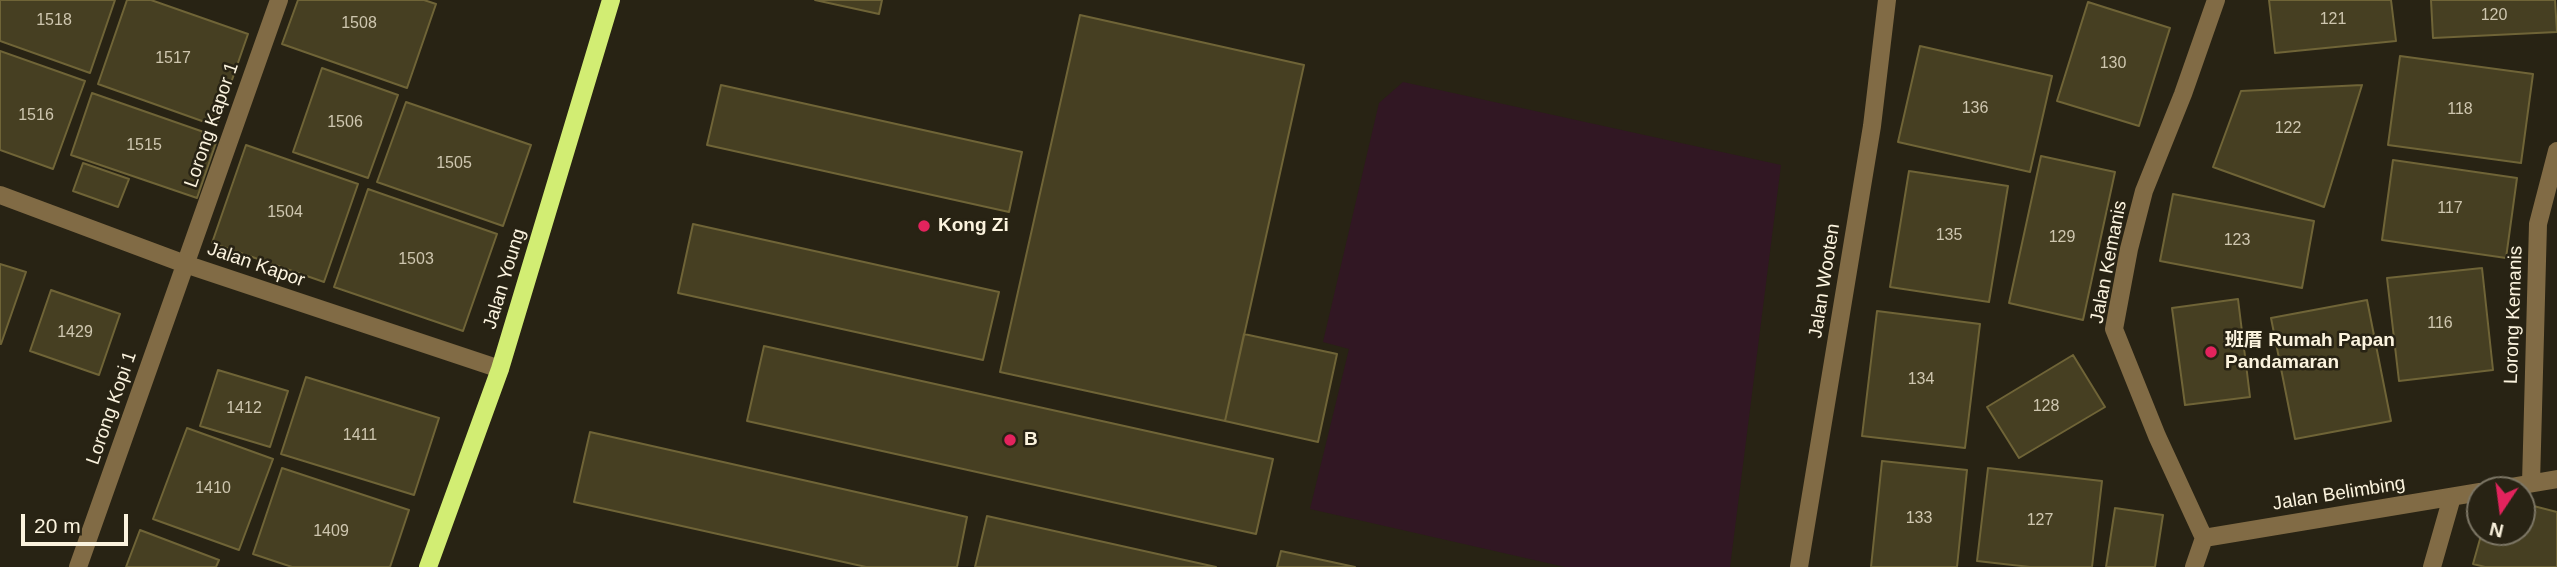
<!DOCTYPE html>
<meta charset="utf-8">
<style>
body{margin:0}
#map{position:relative;width:2557px;height:567px;overflow:hidden;background:#282314;font-family:Helvetica,sans-serif}
canvas{display:block}
.north{position:absolute;left:2466px;top:476px;width:70px;height:70px;box-sizing:border-box;background:#282314;border:2px solid #7c7665;border-radius:50%;rotate:193deg;font-size:19px;font-weight:700;line-height:28px;text-align:center;color:#fbf3de}
.north::after{content:'';display:block;margin:auto;width:24px;height:32px;background:#e3235d;clip-path:polygon(50% 0,100% 100%,50% 72%,0 100%)}
.scale{position:absolute;left:21px;top:514px;width:107px;height:32px;box-sizing:border-box;border:4px solid #fbf3de;border-top:0;padding-left:9px;font-size:21px;line-height:24px;white-space:nowrap;color:#fbf3de;-webkit-text-stroke:5px #282314;paint-order:stroke}
</style>
<div id="map">
<canvas width="2557" height="567"></canvas>
<div class="north">N</div>
<div class="scale">20 m</div>
</div>
<script>
const context = document.querySelector('canvas').getContext('2d');
context.lineJoin = 'round';
function fill(path, color) {
  context.fillStyle = color;
  context.fill(path, 'evenodd');
}
function toPath(rows) {
  const path = new Path2D();
  for (const r of rows) {
    path.moveTo(r[0], r[1]);
    for (let i = 2; i < r.length; i += 2) path.lineTo(r[i], r[i + 1]);
  }
  return path;
}
function trace(path, color, width, dash) {
  context.strokeStyle = color;
  context.lineWidth = width;
  context.lineCap = dash ? 'butt' : 'round';
  context.setLineDash(dash || []);
  context.stroke(path);
}
function drawText(font, color, halo, rows, align = 'center') {
  context.font = font + ' Helvetica,"Noto Sans SC",sans-serif';
  context.lineWidth = 5;
  context.setLineDash([]);
  context.textBaseline = 'middle';
  context.strokeStyle = halo;
  context.fillStyle = color;
  for (const [text, x, y, turn = 0] of rows) {
    context.save();
    context.translate(x, y);
    context.rotate((+turn || 0) * Math.PI / 180);
    context.textAlign = isNaN(turn) ? turn : align;
    if (halo) context.strokeText(text, 0, 0);
    context.fillText(text, 0, 0);
    context.restore();
  }
}
const green = toPath([
 [1403,82,1781,165,1730,567,1565,567,1310,509,1349,349,1323,342,1379,103]
]);
const building = toPath([
 [0,0,115,0,90,73,0,41,0,0],
 [127,0,151,0,248,34,216,126,98,84,127,0],
 [298,0,424,0,436,4,407,88,282,44,298,0],
 [815,0,882,0,879,14,815,0],
 [2269,0,2391,0,2396,41,2275,53,2269,0],
 [2431,0,2555,0,2557,32,2433,38,2431,0],
 [2088,2,2170,28,2139,126,2057,101,2088,2],
 [1080,15,1304,65,1225,421,1000,372,1080,15],
 [1920,46,2052,76,2030,172,1898,142,1920,46],
 [0,51,85,81,53,169,0,150,0,51],
 [2400,56,2533,74,2521,163,2388,145,2400,56],
 [322,68,398,95,368,178,293,152,322,68],
 [721,85,1022,152,1009,212,707,145,721,85],
 [2362,85,2324,207,2213,167,2241,91,2362,85],
 [92,93,218,137,197,198,71,155,92,93],
 [406,102,531,145,503,226,377,182,406,102],
 [246,145,358,184,324,282,212,243,246,145],
 [2041,156,2115,172,2083,320,2009,303,2041,156],
 [2393,160,2517,178,2506,258,2382,240,2393,160],
 [83,163,129,179,118,207,73,191,83,163],
 [1909,171,2008,186,1989,302,1890,287,1909,171],
 [368,189,497,234,463,331,334,287,368,189],
 [2173,194,2314,221,2302,288,2160,261,2173,194],
 [693,224,999,292,983,360,678,293,693,224],
 [0,264,26,272,1,344,0,344,0,264],
 [2482,268,2493,370,2399,381,2387,278,2482,268],
 [51,290,120,314,99,375,30,351,51,290],
 [2238,299,2250,397,2185,405,2172,308,2238,299],
 [2367,300,2391,421,2295,439,2271,318,2367,300],
 [1877,311,1980,324,1965,448,1862,436,1877,311],
 [1244,334,1337,354,1318,442,1225,421,1244,334],
 [764,346,1273,459,1256,534,747,421,764,346],
 [2073,355,2105,407,2019,458,1987,407,2073,355],
 [218,370,288,391,270,447,200,426,218,370],
 [306,377,439,418,414,495,281,454,306,377],
 [187,428,273,459,239,550,153,519,187,428],
 [590,432,967,517,957,567,866,567,574,502,590,432],
 [1882,461,1967,470,1957,567,1871,567,1882,461],
 [282,468,409,510,390,567,292,567,253,554,282,468],
 [1988,468,2102,481,2092,567,2030,567,1977,561,1988,468],
 [2522,503,2557,512,2557,567,2485,567,2473,564,2482,532,2522,532,2522,503],
 [2115,508,2163,515,2155,567,2106,567,2115,508],
 [987,516,1216,567,975,567,987,516],
 [140,530,219,560,216,567,126,567,140,530],
 [1281,551,1355,567,1277,567,1281,551]
]);
const minor = toPath([
 [0,195,185,264,500,369],
 [2531,483,2538,224,2557,151],
 [2493,490,2557,479],
 [2204,538,2480,492],
 [78,567,279,0],
 [1799,567,1872,126,1887,0],
 [2194,567,2204,538,2157,436,2114,329,2129,249,2144,191,2183,94,2216,0],
 [2432,567,2452,497]
]);
const major = toPath([
 [428,567,500,369,611,0]
]);
const markers = [
 [924,226,7,"#e3235d"],
 [2211,352,7,"#e3235d"],
 [1010,440,7,"#e3235d"]
];
const numberNames = [
 ["120",2494,16],
 ["121",2333,20],
 ["1518",54,21],
 ["1508",359,24],
 ["1517",173,59],
 ["130",2113,64],
 ["136",1975,109],
 ["118",2460,110],
 ["1516",36,116],
 ["1506",345,123],
 ["122",2288,129],
 ["1515",144,146],
 ["1505",454,164],
 ["117",2450,209],
 ["1504",285,213],
 ["135",1949,236],
 ["129",2062,238],
 ["123",2237,241],
 ["1503",416,260],
 ["116",2440,324],
 ["1429",75,333],
 ["134",1921,380],
 ["128",2046,407],
 ["1412",244,409],
 ["1411",360,436],
 ["1410",213,489],
 ["133",1919,519],
 ["127",2040,521],
 ["1409",331,532]
];
const streetNames = [
 ["Lorong Kapor 1",212,125,-71],
 ["Jalan Kemanis",2109,262,-79],
 ["Jalan Kapor",256,265,19],
 ["Jalan Young",505,279,-73],
 ["Jalan Wooten",1825,281,-81],
 ["Lorong Kemanis",2514,315,-88],
 ["Lorong Kopi 1",112,408,-71],
 ["Jalan Belimbing",2339,494,-9]
];
const poiNames = [
 ["Kong Zi",938,226],
 ["班厝 Rumah Papan",2225,341],
 ["Pandamaran",2225,363],
 ["B",1024,440]
];
fill(green, '#311723');
fill(building, '#463f22');
trace(building, '#6f6437', 2);
trace(minor, '#816b45', 18);
trace(major, '#d2ed73', 18);
for (const [x, y, r, color] of markers) {
  const dot = new Path2D();
  dot.arc(x, y, r, 0, 2 * Math.PI);
  context.fillStyle = color;
  context.fill(dot);
  trace(dot, '#282314', 2.5);
}
drawText('16px', '#cec6af', null, numberNames);
drawText('19px', '#fbf3de', '#282314', streetNames);
drawText('bold 19px', '#fbf3de', '#282314', poiNames, 'left');
</script>
